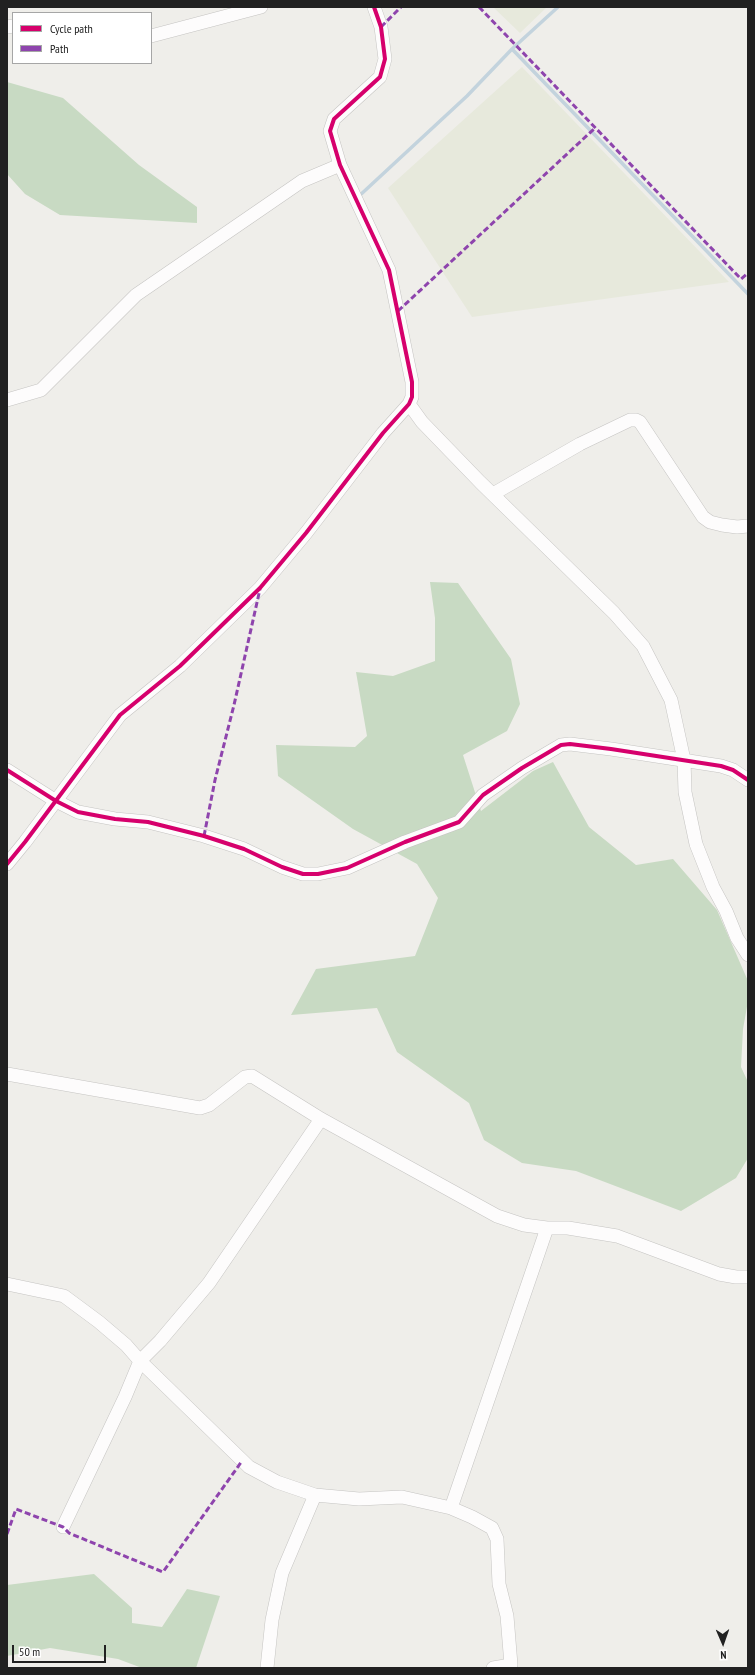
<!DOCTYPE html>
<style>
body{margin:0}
#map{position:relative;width:755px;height:1675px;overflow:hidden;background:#efeeea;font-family:"PT Sans Narrow",sans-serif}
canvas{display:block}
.frame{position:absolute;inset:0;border:8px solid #212121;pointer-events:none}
.legend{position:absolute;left:12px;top:12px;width:140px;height:52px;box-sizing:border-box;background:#fff;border:1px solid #a6a6a6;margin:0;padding:5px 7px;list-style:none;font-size:12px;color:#212121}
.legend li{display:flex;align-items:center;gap:8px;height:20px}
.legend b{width:20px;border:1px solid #a6a6a6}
.north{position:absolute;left:703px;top:1623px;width:40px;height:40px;-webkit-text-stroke:3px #fff;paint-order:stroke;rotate:178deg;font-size:11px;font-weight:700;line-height:16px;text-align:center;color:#212121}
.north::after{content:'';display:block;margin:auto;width:14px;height:18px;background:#212121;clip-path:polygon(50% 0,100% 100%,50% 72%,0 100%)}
.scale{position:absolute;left:12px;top:1645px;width:94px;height:18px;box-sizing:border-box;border:2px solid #212121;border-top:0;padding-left:5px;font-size:12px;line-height:14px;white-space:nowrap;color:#212121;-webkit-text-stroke:3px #fff;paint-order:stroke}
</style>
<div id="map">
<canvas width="755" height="1675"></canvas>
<div class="frame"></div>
<ul class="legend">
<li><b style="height:5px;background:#d6006c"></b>Cycle path</li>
<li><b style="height:5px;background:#8e44ad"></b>Path</li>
</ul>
<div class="north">N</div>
<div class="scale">50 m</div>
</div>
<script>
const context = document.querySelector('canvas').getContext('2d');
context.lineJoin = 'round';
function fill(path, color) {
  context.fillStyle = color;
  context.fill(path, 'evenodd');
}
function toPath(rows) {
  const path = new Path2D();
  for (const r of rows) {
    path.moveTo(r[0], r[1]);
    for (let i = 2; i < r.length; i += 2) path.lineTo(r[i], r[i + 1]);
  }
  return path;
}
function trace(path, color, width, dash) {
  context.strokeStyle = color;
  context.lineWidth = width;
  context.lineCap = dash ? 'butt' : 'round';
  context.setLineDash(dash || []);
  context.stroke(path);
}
const farmland = toPath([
 [493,7,547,7,520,33],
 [522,67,729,282,472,317,388,188]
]);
const forest = toPath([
 [7,82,63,98,139,165,197,207,197,223,60,215,25,194,7,174],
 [430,582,458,583,511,659,520,704,507,731,463,755,481,811,533,771,553,762,589,827,636,865,673,859,717,910,748,981,748,1001,743,1029,741,1067,748,1082,748,1158,736,1178,681,1211,576,1171,522,1163,484,1140,469,1103,397,1052,377,1008,291,1015,316,969,415,956,438,898,417,864,353,829,278,776,276,745,355,747,367,736,356,672,393,676,435,661,435,618],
 [94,1574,132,1608,132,1623,162,1627,187,1589,220,1596,196,1668,142,1668,118,1659,50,1648,7,1656,7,1585]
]);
const stream = toPath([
 [512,49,748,294],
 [358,197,467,96,512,49,558,7]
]);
const minor = toPath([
 [7,27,13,26],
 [151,36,261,7],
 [7,400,41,390,136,295,302,181,340,165],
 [409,404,422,422,480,482,614,613,643,646,671,700,684,760,685,792,696,844,713,887,726,911,737,938,748,955],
 [493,494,580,444,630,420,636,420,640,422,703,517,710,522,722,525,737,527,748,526],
 [7,770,56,801,78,812,115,819,148,822,204,836,244,849,282,867,303,874,318,874,347,868,405,842,459,822,483,795,522,768,561,745,570,744,611,749,721,766,733,770,748,780],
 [7,864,25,842,120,715,180,666,260,588,306,533,383,433,409,404,412,397,412,382,389,270,340,165,330,131,334,119,380,77,385,59,381,27,374,7],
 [7,1074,200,1108,209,1105,245,1077,252,1076,321,1119,497,1216,524,1225,547,1228,568,1228,617,1236,719,1274,736,1277,748,1277],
 [7,1284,64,1296,99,1322,126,1345,140,1361,249,1467,277,1482,315,1495,359,1499,402,1497,451,1508,472,1517,492,1528,497,1539,499,1584,507,1616,511,1665,493,1668],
 [451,1508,547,1228],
 [63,1527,125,1397,140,1361,160,1341,209,1283,321,1119],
 [267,1668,272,1620,282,1573,315,1495]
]);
const quiet = toPath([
 [479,7,741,279,748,273],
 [381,27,401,7],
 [398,311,595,128],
 [204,836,215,780,234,705,260,589],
 [7,1534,16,1509,63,1527,69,1533,163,1572,242,1461]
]);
const cycleway = toPath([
 [7,770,56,801,78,812,115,819,148,822,204,836,244,849,282,867,303,874,318,874,347,868,405,842,459,822,483,795,522,768,561,745,570,744,611,749,721,766,733,770,748,780],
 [7,864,25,842,120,715,180,666,260,588,306,533,383,433,409,404,412,397,412,382,389,270,340,165,330,131,334,119,380,77,385,59,381,27,374,7]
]);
fill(farmland, '#e7e9dc');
fill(forest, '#c8dac3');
trace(stream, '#c3d3dd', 3.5);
trace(minor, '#c5c4c2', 14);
trace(minor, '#fdfcfc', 13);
trace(quiet, '#8e44ad', 3, [6, 3]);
trace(cycleway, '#d6006c', 4);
</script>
